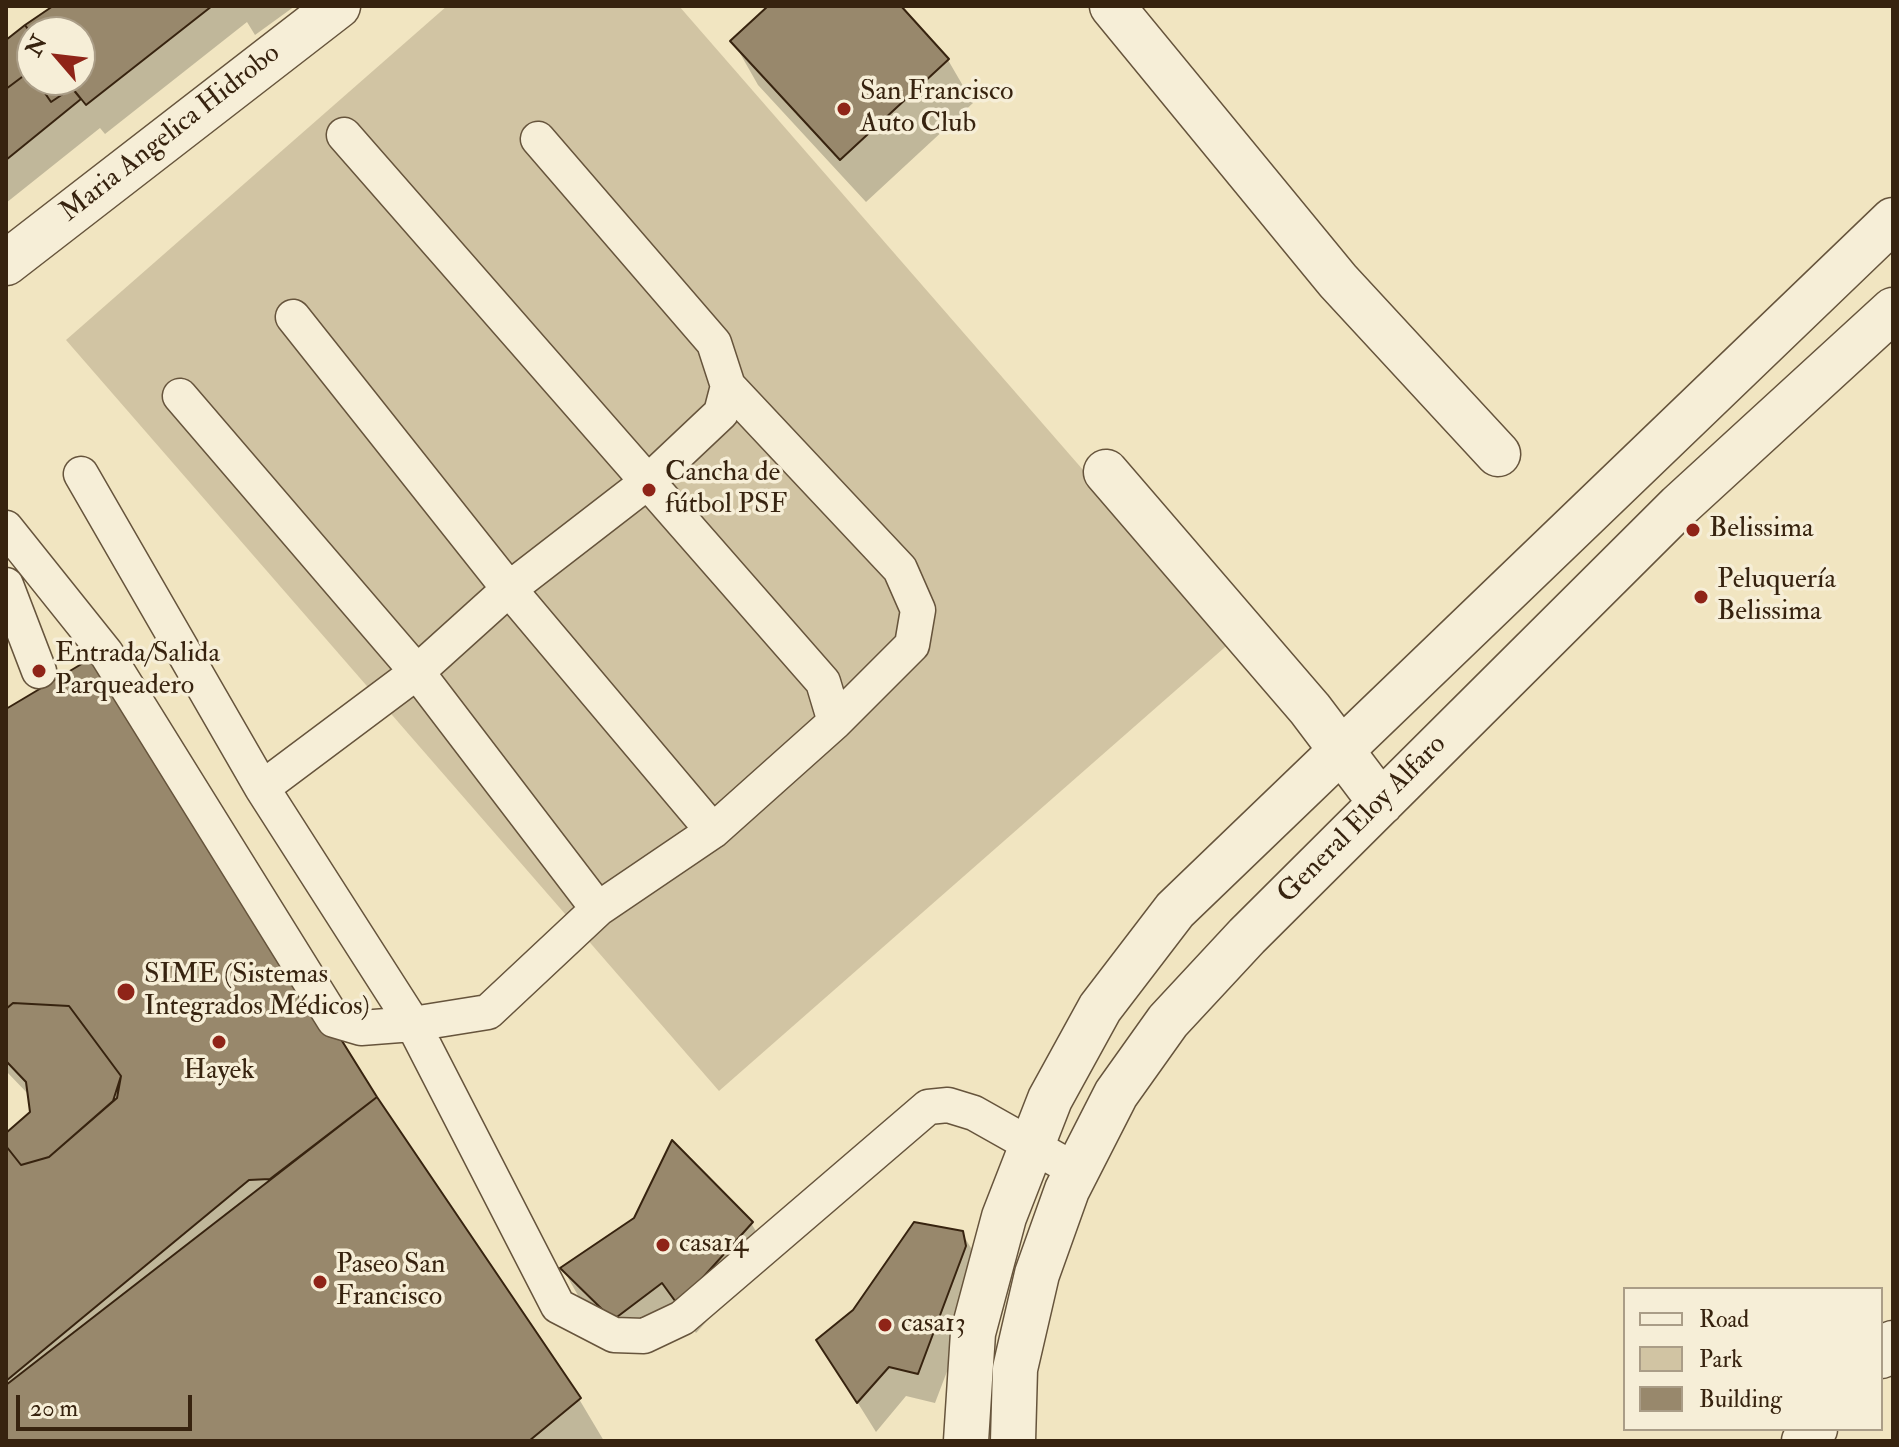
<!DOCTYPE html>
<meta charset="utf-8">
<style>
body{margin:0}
#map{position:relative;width:1899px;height:1447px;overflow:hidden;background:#f1e5c1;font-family:"IM FELL Double Pica",serif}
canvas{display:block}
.frame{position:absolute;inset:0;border:8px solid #37230f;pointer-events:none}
.legend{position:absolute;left:1623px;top:1287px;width:260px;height:144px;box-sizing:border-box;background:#f6eed7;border:2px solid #aa9d87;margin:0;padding:10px 14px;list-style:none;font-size:24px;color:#37230f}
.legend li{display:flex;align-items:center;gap:16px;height:40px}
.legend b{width:40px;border:2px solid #aa9d87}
.north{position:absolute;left:16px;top:16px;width:80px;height:80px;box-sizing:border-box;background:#f6eed7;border:2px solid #aa9d87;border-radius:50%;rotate:298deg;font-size:22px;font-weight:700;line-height:32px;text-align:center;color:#37230f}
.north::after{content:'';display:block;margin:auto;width:28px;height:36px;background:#8f2418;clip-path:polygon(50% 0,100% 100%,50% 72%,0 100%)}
.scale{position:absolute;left:16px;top:1395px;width:176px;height:36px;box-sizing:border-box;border:4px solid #37230f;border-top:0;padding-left:10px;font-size:24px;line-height:28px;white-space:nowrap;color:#37230f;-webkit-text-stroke:6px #f6eed7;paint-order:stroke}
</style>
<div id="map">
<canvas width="1899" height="1447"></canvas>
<div class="frame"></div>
<ul class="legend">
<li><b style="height:10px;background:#f6eed7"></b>Road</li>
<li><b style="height:22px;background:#d1c4a3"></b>Park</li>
<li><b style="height:22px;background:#98886c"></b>Building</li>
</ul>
<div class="north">N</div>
<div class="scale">20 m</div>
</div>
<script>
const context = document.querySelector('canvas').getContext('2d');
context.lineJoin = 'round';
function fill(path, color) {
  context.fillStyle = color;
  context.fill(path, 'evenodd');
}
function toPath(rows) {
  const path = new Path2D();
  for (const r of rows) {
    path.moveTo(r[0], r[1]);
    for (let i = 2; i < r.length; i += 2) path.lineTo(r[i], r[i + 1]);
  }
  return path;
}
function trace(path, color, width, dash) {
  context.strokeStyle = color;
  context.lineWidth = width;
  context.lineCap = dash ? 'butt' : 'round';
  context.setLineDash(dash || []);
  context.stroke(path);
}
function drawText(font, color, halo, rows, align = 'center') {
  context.font = font + ' "IM FELL Double Pica",serif';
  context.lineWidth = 7;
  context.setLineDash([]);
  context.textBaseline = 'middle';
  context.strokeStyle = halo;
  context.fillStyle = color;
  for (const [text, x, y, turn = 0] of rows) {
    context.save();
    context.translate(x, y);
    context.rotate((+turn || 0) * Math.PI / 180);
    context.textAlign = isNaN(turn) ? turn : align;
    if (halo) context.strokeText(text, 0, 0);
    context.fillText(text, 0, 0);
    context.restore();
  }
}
const green = toPath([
 [447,6,679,6,1232,641,719,1091,66,340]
]);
const shadow = toPath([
 [58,6,295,6,255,35,247,22,105,134,100,128,6,203,6,44],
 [32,32,80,32,80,80,32,80],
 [771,6,898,6,948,60,973,103,866,202,758,85,733,41],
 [6,733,375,1098,579,1399,604,1441,6,1441,6,1135,32,1113,30,1096,6,1071],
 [751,1223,769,1253,696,1333,681,1312,631,1349,580,1299,563,1269],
 [962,1233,980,1263,983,1277,935,1403,906,1396,876,1432,819,1341]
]);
const building = toPath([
 [53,6,212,6,86,105,66,80,80,80,80,32,32,35,25,25,53,6],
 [768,6,901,6,949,59,840,160,730,41,768,6],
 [25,25,32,35,32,74,30,71,6,89,6,40,25,25],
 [30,71,32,80,36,80,51,102,72,88,81,99,6,160,6,89,30,71],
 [36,80,66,80,72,88,51,102,36,80],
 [100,653,377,1097,270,1179,249,1180,6,1381,6,1146,21,1165,49,1157,117,1098,121,1076,69,1006,13,1003,6,1009,6,709,100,653],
 [13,1003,69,1006,121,1076,113,1101,49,1157,21,1165,6,1146,6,1133,30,1112,26,1082,6,1061,6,1009,13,1003],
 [377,1097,581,1398,529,1441,6,1441,6,1385,377,1097],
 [672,1140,753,1222,678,1305,662,1283,613,1320,560,1268,634,1218,672,1140],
 [914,1222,963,1231,966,1246,918,1374,889,1367,857,1403,816,1340,853,1310,914,1222]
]);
const service = toPath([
 [293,317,509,589,713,831],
 [728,386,900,569,918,610,912,645,835,722],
 [180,396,417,672,598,909],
 [81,474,262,788,413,1024,488,1012,598,909,713,831,835,722,823,682,344,135],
 [6,528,106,653,334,1020,361,1028,413,1024,558,1306,614,1335,644,1336,682,1318,928,1107,948,1105,974,1113,1077,1171],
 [6,585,39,671],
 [262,788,417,672,509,589,650,480,721,413,728,386,714,343,538,139]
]);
const pedestrian = toPath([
 [966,1441,973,1333,1004,1217,1050,1099,1100,1008,1175,910,1893,220]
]);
const minor = toPath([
 [1112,6,1338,281,1498,454],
 [1106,472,1310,709,1381,803],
 [1881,1356,1893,1343],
 [1013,1441,1015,1369,1037,1274,1067,1190,1116,1094,1168,1021,1247,936,1679,506,1893,310],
 [1804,1441,1815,1429]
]);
const tertiary = toPath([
 [6,263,338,6]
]);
const markers = [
 [844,109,8,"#8f2418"],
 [649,490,8,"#8f2418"],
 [1693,530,8,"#8f2418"],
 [1701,597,8,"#8f2418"],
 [39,671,8,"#8f2418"],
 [126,992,10,"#8f2418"],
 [219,1042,8,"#8f2418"],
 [663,1245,8,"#8f2418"],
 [320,1282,8,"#8f2418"],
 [885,1325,8,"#8f2418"]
];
const poiNames = [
 ["San Francisco",860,93],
 ["Auto Club",860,125],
 ["Cancha de",665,474],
 ["fútbol PSF",665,506],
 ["Belissima",1709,530],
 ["Peluquería",1717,581],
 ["Belissima",1717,613],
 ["Entrada/Salida",55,655],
 ["Parqueadero",55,687],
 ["SIME (Sistemas",144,976],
 ["Integrados Médicos)",144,1008],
 ["Hayek",219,1072,"center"],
 ["casa14",679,1245],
 ["Paseo San",336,1266],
 ["Francisco",336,1298],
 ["casa13",901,1325]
];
const streetNames = [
 ["Maria Angelica Hidrobo",171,134,-38],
 ["General Eloy Alfaro",1363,820,-45]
];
fill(green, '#d1c4a3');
fill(shadow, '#0003');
fill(building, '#98886c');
trace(building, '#37230f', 2);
trace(service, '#66543c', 37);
trace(pedestrian, '#66543c', 47);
trace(minor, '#66543c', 47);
trace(tertiary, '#66543c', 47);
trace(service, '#f6eed7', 34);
trace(pedestrian, '#f6eed7', 44);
trace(minor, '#f6eed7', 44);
trace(tertiary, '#f6eed7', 44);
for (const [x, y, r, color] of markers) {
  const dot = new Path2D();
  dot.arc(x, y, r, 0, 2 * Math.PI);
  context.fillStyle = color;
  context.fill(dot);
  trace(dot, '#f6eed7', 3);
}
drawText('28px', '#37230f', '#f6eed7', poiNames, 'left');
drawText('28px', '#37230f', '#f6eed7', streetNames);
</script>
